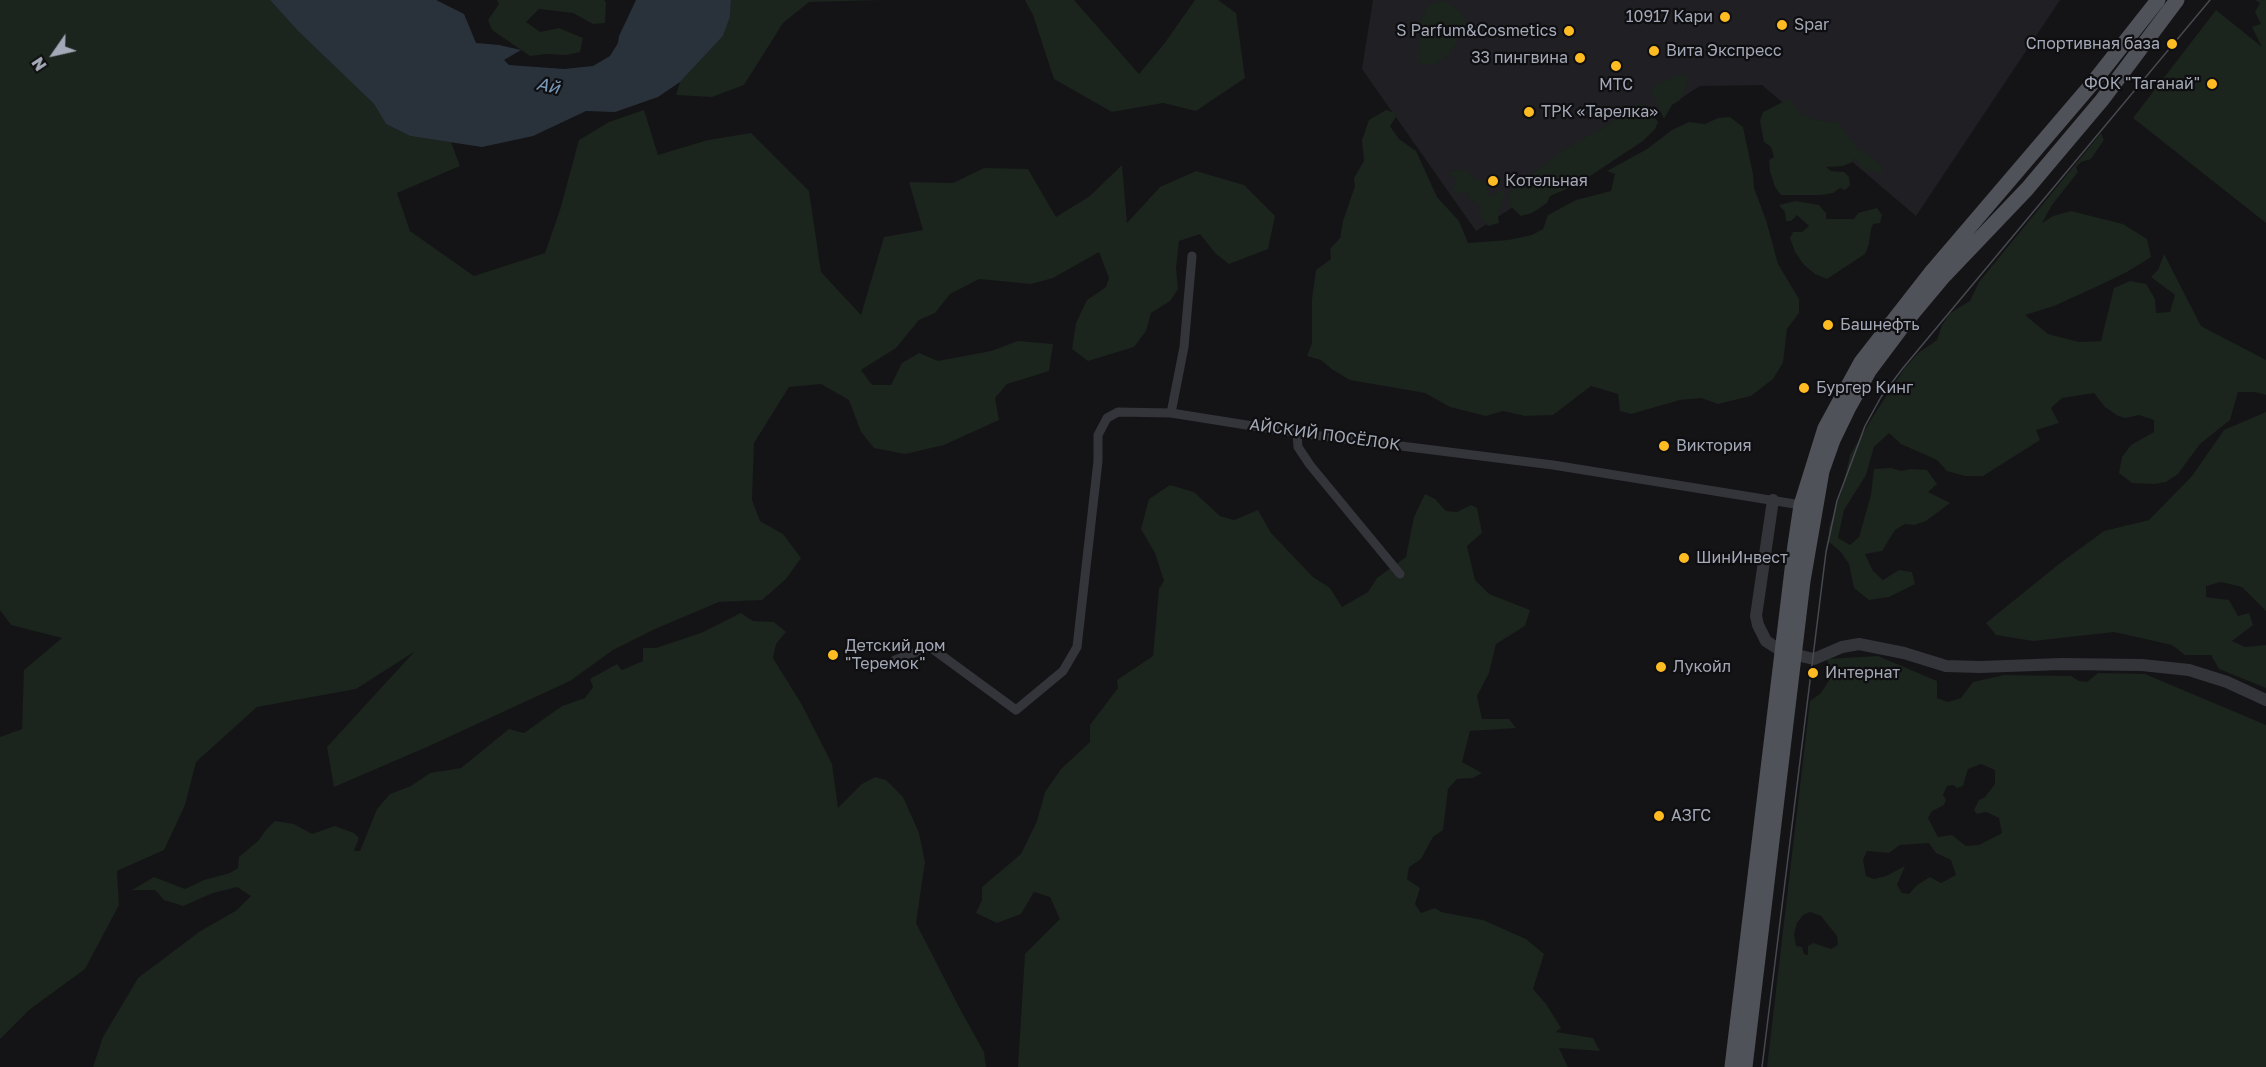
<!DOCTYPE html>
<meta charset="utf-8">
<style>
body{margin:0}
#map{position:relative;width:2266px;height:1067px;overflow:hidden;background:#141416;font-family:"Golos Text",sans-serif}
canvas{display:block}
.north{position:absolute;left:24px;top:24px;width:60px;height:60px;-webkit-text-stroke:4px #0f0f11;paint-order:stroke;rotate:236deg;font-size:16px;font-weight:700;line-height:24px;text-align:center;color:#a4a9b7}
.north::after{content:'';display:block;margin:auto;width:21px;height:27px;background:#a4a9b7;clip-path:polygon(50% 0,100% 100%,50% 72%,0 100%)}
</style>
<div id="map">
<canvas width="2266" height="1067"></canvas>
<div class="north">N</div>
</div>
<script>
const context = document.querySelector('canvas').getContext('2d');
context.lineJoin = 'round';
function fill(path, color) {
  context.fillStyle = color;
  context.fill(path, 'evenodd');
}
function toPath(rows) {
  const path = new Path2D();
  for (const r of rows) {
    path.moveTo(r[0], r[1]);
    for (let i = 2; i < r.length; i += 2) path.lineTo(r[i], r[i + 1]);
  }
  return path;
}
function trace(path, color, width, dash) {
  context.strokeStyle = color;
  context.lineWidth = width;
  context.lineCap = dash ? 'butt' : 'round';
  context.setLineDash(dash || []);
  context.stroke(path);
}
function drawText(font, color, halo, rows, align = 'center') {
  context.font = font + ' "Golos Text",sans-serif';
  context.lineWidth = 4.5;
  context.setLineDash([]);
  context.textBaseline = 'middle';
  context.strokeStyle = halo;
  context.fillStyle = color;
  for (const [text, x, y, turn = 0] of rows) {
    context.save();
    context.translate(x, y);
    context.rotate((+turn || 0) * Math.PI / 180);
    context.textAlign = isNaN(turn) ? turn : align;
    if (halo) context.strokeText(text, 0, 0);
    context.fillText(text, 0, 0);
    context.restore();
  }
}
const built = toPath([
 [1373,0,2060,0,1916,216,1762,85,1700,86,1476,231,1362,69]
]);
const green = toPath([
 [0,0,270,0,298,31,374,104,386,124,410,136,451,142,460,166,397,193,410,231,474,276,545,253,560,210,579,140,609,122,644,110,658,155,708,140,751,133,809,191,821,272,861,315,884,237,923,230,909,182,953,183,984,168,1028,169,1056,217,1090,196,1122,165,1127,223,1160,187,1196,171,1244,185,1275,216,1268,249,1229,264,1216,254,1200,234,1179,241,1176,268,1178,289,1170,301,1151,313,1146,331,1134,347,1088,361,1072,349,1076,323,1087,300,1106,287,1109,278,1099,252,1053,278,1031,284,979,279,950,294,935,313,919,320,896,348,861,370,872,385,891,385,902,363,919,353,938,361,991,351,1018,341,1053,344,1049,371,1007,384,995,398,999,420,944,445,905,454,874,448,861,432,849,400,821,384,789,387,754,443,752,500,760,521,783,534,801,558,786,579,762,600,719,602,655,629,613,650,570,681,427,747,334,787,327,747,414,652,356,689,257,707,196,762,185,805,164,850,117,871,119,905,85,969,29,1010,0,1039,0,737,22,729,24,670,62,638,11,625,0,610],
 [497,0,604,0,606,2,605,23,593,24,573,13,539,9,526,22,540,32,559,28,583,38,580,52,567,55,546,54,530,56,492,30,488,20,499,4],
 [731,0,882,0,809,2,783,23,744,85,712,97,676,95,680,82,723,36,730,17],
 [1025,0,1074,0,1139,74,1164,44,1195,0,1218,0,1236,13,1245,78,1196,111,1163,103,1112,112,1054,79,1033,15],
 [1444,0,1460,11,1467,24,1449,55,1433,65,1418,63,1420,23,1428,5],
 [2255,0,2266,0,2266,223,2133,118,2216,10,2262,47,2252,27,2261,24,2255,12,2260,3],
 [1680,74,1688,75,1688,80,1685,90,1680,100,1672,105,1664,119,1651,91,1655,86],
 [1789,99,1800,113,1815,120,1838,122,1857,148,1863,150,1882,166,1882,175,1874,171,1864,171,1854,157,1851,163,1843,166,1826,167,1831,171,1844,172,1849,177,1850,185,1845,190,1840,188,1833,193,1821,195,1781,195,1775,187,1770,172,1769,160,1774,157,1771,147,1764,142,1760,121,1763,112],
 [1640,104,1646,106,1658,122,1655,129,1643,141,1578,184,1550,196,1547,203,1532,213,1521,216,1511,207,1508,199,1512,189,1568,147,1605,127,1630,108],
 [1386,110,1398,114,1390,126,1399,139,1416,151,1437,197,1459,221,1468,243,1508,240,1532,235,1543,229,1548,215,1576,200,1611,191,1615,174,1607,171,1647,149,1672,130,1689,122,1705,124,1718,118,1730,117,1743,127,1753,174,1754,188,1766,220,1778,264,1799,299,1799,313,1787,329,1783,363,1773,379,1751,396,1718,404,1701,398,1680,400,1631,414,1620,411,1618,394,1591,386,1553,415,1525,416,1503,411,1486,416,1450,407,1425,393,1350,380,1333,370,1321,360,1307,356,1312,343,1312,299,1316,270,1331,259,1330,249,1340,238,1343,221,1355,186,1354,178,1364,161,1362,140,1369,120],
 [2101,133,2104,140,2091,159,2081,162,2076,167,2078,172,2052,205,2042,223,2053,216,2071,211,2123,224,2147,239,2151,257,2127,272,2098,286,2054,306,2025,315,2048,334,2079,342,2101,341,2114,288,2130,281,2146,284,2155,299,2156,313,2170,312,2175,295,2151,277,2158,270,2164,254,2201,326,2266,360,2266,395,2255,392,2238,392,2230,420,2200,444,2178,474,2166,482,2154,484,2132,483,2119,473,2122,457,2131,445,2154,432,2154,420,2139,415,2126,418,2118,416,2105,407,2094,393,2062,398,2051,408,2059,423,2036,430,2040,440,1983,476,1965,476,1947,471,1937,460,1901,444,1889,433,1874,447,1866,475,1844,510,1838,538,1850,545,1859,537,1871,495,1874,469,1891,468,1901,471,1911,469,1927,470,1937,484,1928,492,1950,503,1926,521,1914,525,1905,524,1895,530,1882,551,1865,554,1873,571,1883,580,1899,570,1912,572,1915,584,1889,597,1869,600,1854,588,1849,564,1841,552,1829,542,1829,528,1842,490,1850,455,1872,418,1904,369,1918,353,1937,340,1942,325,1950,313,1970,301,1979,282],
 [1459,170,1469,172,1474,179,1480,179,1487,185,1489,197,1503,190,1505,194,1498,216,1499,223,1488,226,1480,217,1478,210,1482,208,1476,202,1469,200,1468,192,1460,194,1452,190,1457,182,1448,172],
 [1795,201,1819,205,1826,213,1826,219,1854,219,1858,213,1877,208,1882,215,1880,223,1873,224,1871,229,1869,244,1865,254,1827,279,1815,274,1804,265,1795,252,1790,238,1793,232,1802,232,1809,226,1797,215,1791,221,1786,221,1785,212,1779,205],
 [2266,412,2266,611,2242,587,2221,582,2206,586,2206,597,2229,600,2238,616,2249,613,2253,625,2232,641,2245,647,2266,645,2266,688,2219,669,2211,655,2185,655,2172,645,2114,632,2033,641,1996,635,1986,623,2059,564,2104,531,2149,520,2192,476,2224,430],
 [1170,485,1194,492,1220,516,1234,520,1258,510,1271,533,1313,577,1330,588,1342,607,1368,592,1377,578,1406,557,1414,517,1425,494,1435,499,1446,511,1457,512,1471,505,1477,508,1482,533,1467,546,1475,580,1489,594,1530,610,1525,626,1496,644,1489,673,1477,696,1482,719,1509,719,1516,728,1470,731,1462,762,1482,773,1473,778,1457,779,1448,789,1443,830,1433,837,1421,859,1409,867,1407,879,1420,888,1415,904,1421,913,1435,908,1441,912,1483,920,1526,939,1544,954,1533,989,1546,1004,1561,1028,1556,1032,1593,1038,1600,1051,1559,1048,1568,1067,1018,1067,1025,954,1060,919,1050,897,1034,892,1021,914,997,923,976,913,982,900,982,887,1021,854,1037,821,1045,792,1061,769,1090,742,1090,725,1118,688,1117,680,1153,656,1159,589,1164,581,1155,553,1141,529,1149,499],
 [741,613,753,621,774,622,786,632,776,644,773,658,802,705,832,764,838,808,862,784,875,777,886,780,903,797,919,833,925,862,916,923,960,1009,984,1052,986,1067,93,1067,103,1037,138,978,199,932,237,910,251,896,237,887,213,893,183,906,164,900,155,890,132,890,154,877,185,889,204,880,230,873,238,868,239,857,259,840,266,830,275,821,294,824,312,834,335,826,354,833,359,838,354,851,360,851,377,809,390,794,411,786,430,773,461,768,509,729,524,733,562,706,585,698,593,687,590,679,617,664,622,670,643,661,643,648,656,648,701,633],
 [1878,656,1937,681,1937,698,1948,702,1961,698,1973,682,2004,675,2071,676,2079,681,2087,682,2098,673,2145,674,2266,725,2266,1067,1767,1067,1810,701,1821,693,1831,677,1827,659],
 [1981,764,1995,770,1995,784,1985,797,1979,800,1974,810,1977,814,1986,812,1999,818,2002,833,1979,845,1966,846,1952,835,1938,837,1928,818,1932,811,1944,805,1946,800,1943,795,1947,786,1953,785,1957,788,1963,786,1968,769],
 [1929,843,1936,853,1951,860,1956,875,1941,883,1930,877,1917,885,1909,894,1902,893,1897,885,1905,866,1886,876,1874,879,1866,876,1863,860,1867,851,1889,853,1900,845],
 [1810,912,1821,916,1837,936,1838,945,1831,949,1813,943,1808,946,1808,955,1804,954,1802,947,1796,946,1794,934,1797,923,1803,915]
]);
const water = toPath([
 [270,0,436,0,464,14,476,43,499,45,521,50,504,60,509,65,564,69,593,66,610,56,618,43,619,36,636,0,731,0,730,17,723,36,680,82,658,97,615,112,586,111,533,136,482,147,410,136,386,124,374,104,298,31]
]);
const minor = toPath([
 [1171,413,1184,347,1192,256],
 [1297,433,1298,447,1310,465,1400,574],
 [895,660,930,647,1016,710,1063,671,1077,647,1098,461,1098,435,1107,418,1118,412,1171,413,1297,433,1553,465,1801,505]
]);
const tertiary = toPath([
 [1773,500,1756,616,1758,625,1766,641,1783,652,1814,659,1842,647,1859,644,1904,653,1946,666,1980,667,2062,664,2142,665,2189,670,2227,682,2266,700]
]);
const primary = toPath([
 [1732,1067,1795,545,1801,505,1825,428,1861,362,1900,312,1933,270,2091,85,2158,0],
 [1745,1067,1803,581,1822,471,1833,440,1849,407,1869,371,1908,319,1944,276,2027,189,2102,100,2177,0]
]);
const tram = toPath([
 [1762,1067,1826,552,1837,501,1865,426,1881,397,1903,368,2210,0]
]);
const markers = [
 [1725,17,6,"#ffbc22"],
 [1782,25,6,"#ffbc22"],
 [1569,31,6,"#ffbc22"],
 [2172,44,6,"#ffbc22"],
 [1654,51,6,"#ffbc22"],
 [1580,58,6,"#ffbc22"],
 [1616,66,6,"#ffbc22"],
 [2212,84,6,"#ffbc22"],
 [1529,112,6,"#ffbc22"],
 [1493,181,6,"#ffbc22"],
 [1828,325,6,"#ffbc22"],
 [1804,388,6,"#ffbc22"],
 [1664,446,6,"#ffbc22"],
 [1684,558,6,"#ffbc22"],
 [833,655,6,"#ffbc22"],
 [1661,667,6,"#ffbc22"],
 [1813,673,6,"#ffbc22"],
 [1659,816,6,"#ffbc22"]
];
const poiNames = [
 ["10917 Кари",1713,17,"right"],
 ["Spar",1794,25],
 ["S Parfum&Cosmetics",1557,31,"right"],
 ["Спортивная база",2160,44,"right"],
 ["Вита Экспресс",1666,51],
 ["33 пингвина",1568,58,"right"],
 ["ФОК \"Таганай\"",2200,84,"right"],
 ["МТС",1616,85,"center"],
 ["ТРК «Тарелка»",1541,112],
 ["Котельная",1505,181],
 ["Башнефть",1840,325],
 ["Бургер Кинг",1816,388],
 ["Виктория",1676,446],
 ["ШинИнвест",1696,558],
 ["Детский дом",845,646],
 ["\"Теремок\"",845,664],
 ["Лукойл",1673,667],
 ["Интернат",1825,673],
 ["АЗГС",1671,816]
];
const streetNames = [
 ["АЙСКИЙ ПОСЁЛОК",1325,435,8]
];
const waterNames = [
 ["Ай",548,86,12]
];
fill(built, '#201f23');
fill(green, '#1b241d');
fill(water, '#29323b');
trace(minor, '#34353b', 9);
trace(tertiary, '#34353b', 12);
trace(primary, '#50525a', 15);
trace(tram, '#474950', 1.5);
for (const [x, y, r, color] of markers) {
  const dot = new Path2D();
  dot.arc(x, y, r, 0, 2 * Math.PI);
  context.fillStyle = color;
  context.fill(dot);
  trace(dot, '#0f0f11', 2);
}
drawText('16px', '#a4a9b7', '#0f0f11', poiNames, 'left');
drawText('16px', '#a4a9b7', '#0f0f11', streetNames);
drawText('italic 18px', '#7797b6', '#0f0f11', waterNames);
</script>
